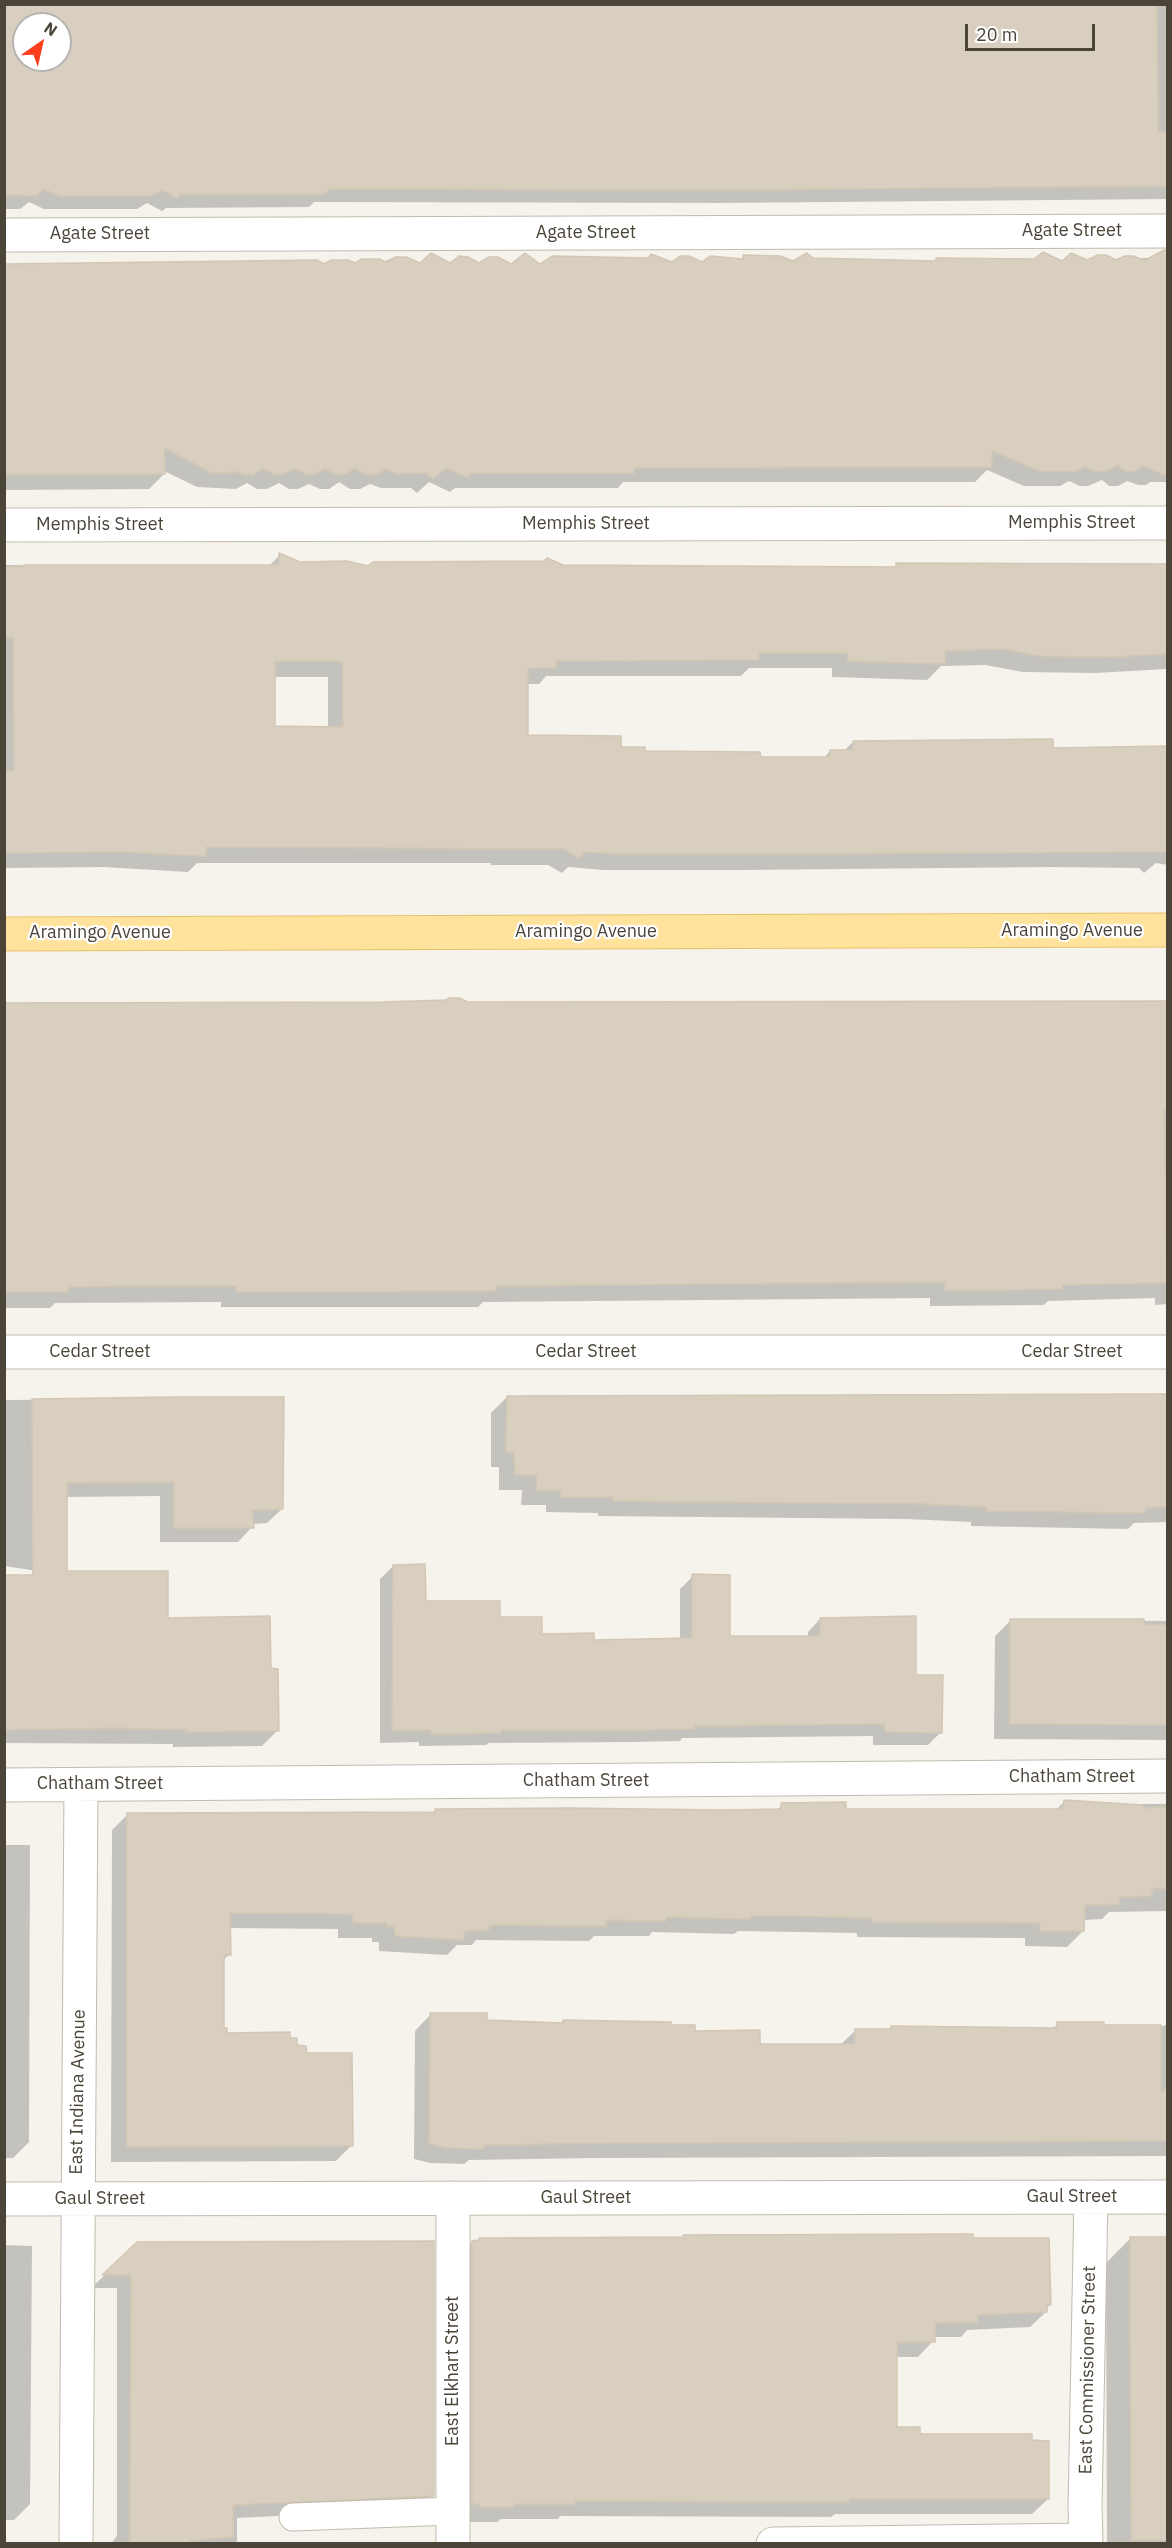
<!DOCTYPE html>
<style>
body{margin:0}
#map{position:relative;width:1172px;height:2548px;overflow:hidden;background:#f6f3ec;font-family:"IBM Plex Sans",sans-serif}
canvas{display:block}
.frame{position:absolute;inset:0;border:6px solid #4b4439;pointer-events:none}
.north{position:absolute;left:12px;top:12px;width:60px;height:60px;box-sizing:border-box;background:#fff;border:2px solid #b7b4b0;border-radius:50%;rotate:34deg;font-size:16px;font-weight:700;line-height:24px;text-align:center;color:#4b4439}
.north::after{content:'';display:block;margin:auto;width:21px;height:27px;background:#fc3f1d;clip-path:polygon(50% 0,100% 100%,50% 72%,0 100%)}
.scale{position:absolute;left:965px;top:24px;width:130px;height:27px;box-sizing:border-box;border:3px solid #4b4439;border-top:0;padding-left:8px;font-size:18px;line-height:21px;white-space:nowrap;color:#4b4439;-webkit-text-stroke:4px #fff;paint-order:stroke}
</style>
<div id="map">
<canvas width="1172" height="2548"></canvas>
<div class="frame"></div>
<div class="north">N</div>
<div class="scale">20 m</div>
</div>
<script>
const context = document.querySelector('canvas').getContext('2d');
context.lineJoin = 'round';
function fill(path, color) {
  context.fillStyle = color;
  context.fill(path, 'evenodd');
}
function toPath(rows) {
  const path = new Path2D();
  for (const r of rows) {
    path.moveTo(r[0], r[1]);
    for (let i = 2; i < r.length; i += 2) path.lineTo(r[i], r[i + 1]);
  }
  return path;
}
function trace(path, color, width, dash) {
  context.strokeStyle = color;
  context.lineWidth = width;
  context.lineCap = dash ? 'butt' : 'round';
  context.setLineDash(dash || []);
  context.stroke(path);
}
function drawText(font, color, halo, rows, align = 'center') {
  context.font = font + ' "IBM Plex Sans",sans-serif';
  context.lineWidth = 4.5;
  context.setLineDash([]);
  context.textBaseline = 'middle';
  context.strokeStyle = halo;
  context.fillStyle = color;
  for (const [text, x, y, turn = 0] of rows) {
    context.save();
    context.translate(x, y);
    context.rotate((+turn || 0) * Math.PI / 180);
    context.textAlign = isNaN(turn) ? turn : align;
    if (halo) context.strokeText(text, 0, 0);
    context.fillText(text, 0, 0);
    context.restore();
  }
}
const shadow = toPath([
 [4,4,1168,4,1168,199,720,203,314,202,309,207,166,208,162,211,147,203,137,209,44,209,29,202,20,209,4,209],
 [24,24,60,24,60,60,24,60],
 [743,257,793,263,813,260,1063,262,1116,262,1125,258,1168,258,1168,482,1150,482,1146,485,1138,485,1127,481,1118,486,1109,486,1102,480,1088,486,1080,486,1069,481,1060,486,1024,486,987,470,975,482,623,482,618,488,455,488,450,492,429,482,417,493,411,488,381,488,370,484,360,489,350,489,339,482,329,489,320,489,309,484,298,489,289,489,279,483,267,489,257,489,247,483,236,489,197,487,164,471,164,474,149,489,4,490,4,266,385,264,540,266,702,263,740,260],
 [280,555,299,563,368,568,562,566,893,568,897,564,1168,565,1168,673,1166,669,1096,673,1023,672,985,665,941,666,927,680,832,677,832,668,749,668,741,676,546,676,539,684,527,684,527,736,643,753,759,759,823,759,830,751,844,751,853,742,1051,750,1168,747,1168,865,1156,863,1144,873,1139,868,1049,867,744,870,603,870,568,867,562,873,548,865,491,865,491,863,197,863,188,872,103,867,4,868,4,565,268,567],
 [273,677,328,677,328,728,274,728],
 [458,999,467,1004,1168,1004,1168,1304,1155,1305,1155,1298,1048,1301,1044,1305,930,1306,930,1298,483,1302,478,1307,221,1307,221,1302,55,1303,50,1308,4,1308,4,1003,382,1004],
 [1168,1395,1168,1522,1134,1523,1128,1529,971,1526,971,1522,907,1519,598,1516,598,1513,546,1512,546,1505,521,1505,522,1490,499,1490,499,1467,491,1467,491,1413,507,1397],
 [282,1398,282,1509,267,1523,252,1524,252,1527,238,1542,160,1542,160,1496,66,1497,51,1573,4,1566,4,1400],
 [393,1566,424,1603,499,1619,541,1635,593,1641,680,1640,680,1589,693,1576,728,1637,808,1637,808,1632,820,1619,914,1677,941,1732,928,1745,873,1745,873,1736,682,1738,680,1741,633,1742,489,1743,486,1745,419,1746,419,1742,380,1743,380,1579],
 [4,1612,167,1619,278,1730,262,1746,173,1747,173,1744,4,1743],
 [1011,1620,1168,1621,1168,1740,994,1739,995,1636],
 [1064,1802,1130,1806,1132,1804,1168,1804,1168,1911,1109,1912,1102,1919,1083,1920,1083,1931,1067,1947,1025,1946,1025,1938,857,1937,857,1933,738,1931,734,1934,652,1932,649,1936,594,1936,589,1941,476,1940,472,1945,457,1945,447,1955,379,1951,379,1942,372,1942,372,1938,338,1938,338,1929,229,1928,230,1954,222,1961,223,2030,225,2035,289,2039,305,2055,352,2145,336,2161,111,2162,112,1830,127,1815,433,1813,435,1811,776,1811,782,1805,845,1811,1056,1810],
 [4,1845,30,1845,29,2142,13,2158,4,2158],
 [430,2015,486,2022,561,2024,563,2022,669,2027,758,2045,840,2045,856,2030,889,2030,892,2028,1052,2029,1058,2024,1103,2027,1164,2026,1168,2023,1168,2156,595,2158,469,2160,464,2164,430,2163,414,2159,415,2031],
 [684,2236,971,2240,1049,2305,1046,2312,1030,2327,967,2330,961,2337,933,2337,933,2341,918,2357,895,2357,895,2428,919,2435,1048,2499,1032,2514,835,2514,831,2517,560,2516,558,2519,501,2519,497,2522,465,2522,457,2258,472,2242,682,2238],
 [1131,2238,1168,2239,1168,2544,1107,2544,1106,2263],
 [138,2244,433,2495,419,2509,237,2518,237,2544,111,2544,117,2536,117,2288,91,2288],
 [4,2245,32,2246,30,2504,14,2520,4,2520]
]);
const building = toPath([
 [4,4,1157,4,1158,132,1167,132,1167,186,734,190,330,189,324,194,181,194,177,198,162,190,152,196,59,196,44,189,36,196,4,195,4,4],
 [24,24,60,24,60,60,24,60,24,24],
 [1164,250,1167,250,1167,476,1143,466,1135,471,1125,471,1118,465,1105,471,1096,471,1085,467,1077,471,1040,471,992,451,992,467,634,468,634,473,471,473,467,477,446,468,433,479,426,473,397,474,386,469,377,474,366,475,355,468,346,474,336,474,325,469,314,474,305,474,295,468,283,474,273,474,263,468,253,475,242,474,239,472,212,473,164,448,165,474,4,474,4,264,317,260,324,264,331,260,348,260,355,263,361,259,380,259,385,262,396,257,406,257,420,263,431,253,450,263,459,256,468,257,479,263,489,257,498,257,511,264,525,253,540,264,552,256,648,258,651,254,672,262,680,256,689,256,702,262,710,256,743,259,743,255,780,256,793,261,807,253,813,258,936,261,936,258,1034,259,1043,252,1062,261,1071,253,1087,260,1098,255,1106,255,1116,260,1125,256,1134,256,1144,261,1164,250],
 [279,553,300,562,347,561,368,566,373,562,544,561,547,558,563,565,896,567,896,563,1167,564,1167,654,1113,657,1040,656,1002,649,945,651,945,664,848,661,848,653,759,653,759,660,556,661,556,668,528,668,528,735,621,736,621,747,645,747,645,751,760,752,761,757,830,757,830,750,853,750,853,741,1053,739,1053,748,1167,746,1167,852,761,854,620,854,585,852,579,858,564,849,206,847,206,856,120,852,4,853,4,771,14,771,13,637,4,637,4,567,24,567,24,565,279,565,279,553],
 [275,661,343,661,343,727,275,726,275,661],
 [449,998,459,998,468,1002,497,1002,1167,1001,1167,1109,1164,1109,1167,1283,1062,1285,1062,1289,1010,1290,945,1290,946,1282,496,1286,496,1291,341,1292,236,1292,237,1286,124,1286,69,1287,68,1292,4,1292,4,1003,382,1002,446,1000,449,998],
 [1167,1394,1167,1507,1145,1508,1145,1513,986,1511,986,1507,924,1504,613,1501,613,1497,561,1497,561,1490,536,1490,537,1475,515,1475,514,1452,506,1452,507,1396,1167,1394],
 [174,1397,284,1397,283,1509,252,1510,254,1528,174,1528,174,1482,67,1483,67,1571,168,1571,168,1618,270,1616,271,1668,278,1669,279,1731,187,1732,187,1730,117,1728,4,1730,4,1575,33,1575,32,1399,174,1397],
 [425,1564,426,1601,500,1601,500,1617,542,1617,542,1634,594,1633,594,1640,692,1638,692,1574,730,1575,730,1636,820,1636,820,1618,916,1616,916,1675,943,1675,942,1733,885,1732,885,1724,694,1726,694,1729,646,1730,501,1730,501,1733,431,1734,431,1730,392,1730,393,1565,425,1564],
 [1010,1619,1144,1619,1144,1625,1167,1625,1167,1725,1010,1724,1010,1619],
 [1064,1800,1143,1805,1143,1808,1167,1807,1167,1889,1152,1888,1152,1896,1119,1897,1119,1904,1085,1905,1084,1931,1040,1931,1040,1923,872,1922,872,1918,792,1916,751,1916,751,1919,666,1917,666,1921,606,1920,606,1926,489,1925,489,1930,464,1931,464,1940,395,1936,394,1926,387,1927,387,1923,353,1923,353,1914,230,1913,231,1955,224,1955,224,2028,227,2028,227,2033,290,2032,290,2038,297,2038,297,2045,306,2046,307,2053,352,2053,353,2146,127,2147,127,1813,435,1812,435,1809,569,1808,723,1810,781,1809,781,1803,846,1802,846,1809,1063,1809,1064,1800],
 [430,2013,487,2013,487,2020,563,2023,563,2020,671,2022,671,2025,695,2025,695,2031,760,2030,760,2044,855,2044,855,2029,891,2029,891,2026,1057,2028,1057,2022,1104,2022,1104,2025,1161,2025,1161,2093,1167,2087,1167,2141,612,2143,485,2145,482,2149,447,2148,429,2144,430,2013],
 [973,2234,973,2238,1049,2238,1051,2305,1047,2305,1047,2312,978,2315,978,2322,935,2323,935,2342,897,2342,897,2427,920,2427,920,2434,1032,2434,1032,2440,1049,2441,1049,2499,849,2499,849,2502,575,2501,575,2504,514,2504,514,2507,480,2507,480,2504,472,2504,472,2241,479,2240,479,2238,683,2237,683,2235,973,2234],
 [1130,2237,1167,2237,1167,2540,1131,2540,1130,2237],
 [434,2241,434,2496,233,2505,233,2537,188,2541,187,2544,130,2544,131,2275,102,2275,137,2242,434,2241]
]);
const lane = toPath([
 [293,2517,453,2511]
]);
const street = toPath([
 [4,235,1168,231],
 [4,525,1168,523],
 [4,1352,1168,1352],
 [4,1785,1168,1776],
 [453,2198,453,2544],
 [4,2199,1168,2197],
 [76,2544,81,1785],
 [773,2544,1086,2540],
 [1086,2544,1085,2507,1091,2197]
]);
const primary = toPath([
 [4,934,1168,930]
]);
const streetNames = [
 ["Agate Street",1072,231],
 ["Agate Street",586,233],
 ["Agate Street",100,234],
 ["Memphis Street",1072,523],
 ["Memphis Street",586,524],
 ["Memphis Street",100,525],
 ["Aramingo Avenue",1072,931],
 ["Aramingo Avenue",586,932],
 ["Aramingo Avenue",100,933],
 ["Cedar Street",100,1352],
 ["Cedar Street",586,1352],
 ["Cedar Street",1072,1352],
 ["Chatham Street",1072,1777],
 ["Chatham Street",586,1781],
 ["Chatham Street",100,1784],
 ["East Indiana Avenue",78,2092,-89],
 ["Gaul Street",1072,2197],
 ["Gaul Street",586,2198],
 ["Gaul Street",100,2199],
 ["East Commissioner Street",1088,2370,-89],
 ["East Elkhart Street",453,2371,-90]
];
fill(shadow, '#0003');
fill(building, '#d8cfc1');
trace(building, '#d3c7b4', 1.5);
trace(lane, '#c2bbae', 29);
trace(street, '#c2bbae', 35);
trace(primary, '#e6c16a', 35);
trace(lane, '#fff', 27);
trace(street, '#fff', 33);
trace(primary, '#ffe39c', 33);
drawText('18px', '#4b4439', '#fff', streetNames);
</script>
